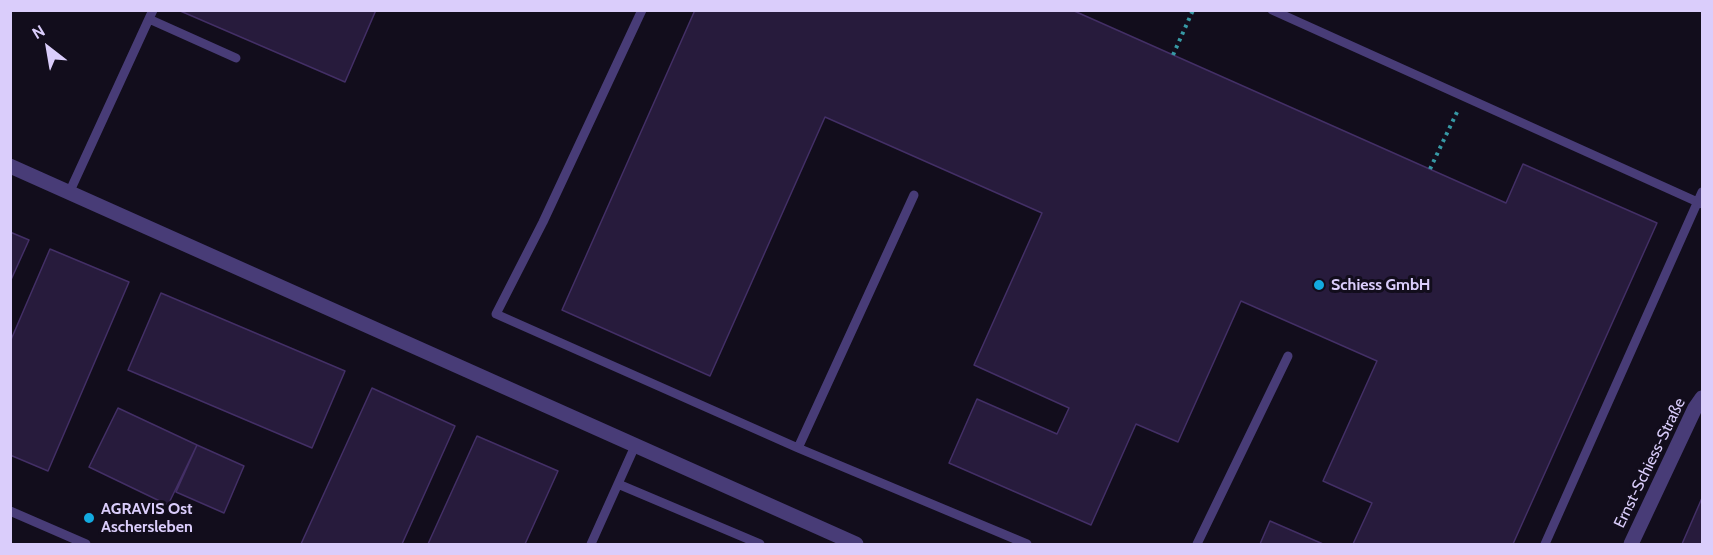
<!DOCTYPE html>
<meta charset="utf-8">
<style>
body{margin:0}
#map{position:relative;width:1713px;height:555px;overflow:hidden;background:#120d1c;font-family:Cabin,sans-serif}
canvas{display:block}
.frame{position:absolute;inset:0;border:12px solid #dacdfb;pointer-events:none}
.north{position:absolute;left:18px;top:18px;width:60px;height:60px;-webkit-text-stroke:4px #120d1c;paint-order:stroke;rotate:329deg;font-size:16px;font-weight:700;line-height:24px;text-align:center;color:#dacdfb}
.north::after{content:'';display:block;margin:auto;width:21px;height:27px;background:#dacdfb;clip-path:polygon(50% 0,100% 100%,50% 72%,0 100%)}
</style>
<div id="map">
<canvas width="1713" height="555"></canvas>
<div class="frame"></div>
<div class="north">N</div>
</div>
<script>
const context = document.querySelector('canvas').getContext('2d');
context.lineJoin = 'round';
function fill(path, color) {
  context.fillStyle = color;
  context.fill(path, 'evenodd');
}
function toPath(rows) {
  const path = new Path2D();
  for (const r of rows) {
    path.moveTo(r[0], r[1]);
    for (let i = 2; i < r.length; i += 2) path.lineTo(r[i], r[i + 1]);
  }
  return path;
}
function trace(path, color, width, dash) {
  context.strokeStyle = color;
  context.lineWidth = width;
  context.lineCap = dash ? 'butt' : 'round';
  context.setLineDash(dash || []);
  context.stroke(path);
}
function drawText(font, color, halo, rows, align = 'center') {
  context.font = font + ' Cabin,sans-serif';
  context.lineWidth = 6;
  context.setLineDash([]);
  context.textBaseline = 'middle';
  context.strokeStyle = halo;
  context.fillStyle = color;
  for (const [text, x, y, turn = 0] of rows) {
    context.save();
    context.translate(x, y);
    context.rotate((+turn || 0) * Math.PI / 180);
    context.textAlign = isNaN(turn) ? turn : align;
    if (halo) context.strokeText(text, 0, 0);
    context.fillText(text, 0, 0);
    context.restore();
  }
}
const building = toPath([
 [178,10,376,10,345,82,178,10],
 [695,10,1072,10,1506,203,1523,164,1657,223,1513,544,1353,544,1372,503,1323,481,1377,361,1241,301,1178,442,1136,424,1091,525,949,463,977,399,1057,434,1069,408,974,365,1042,213,825,117,710,376,562,310,695,10],
 [10,232,29,240,10,282,10,232],
 [50,249,129,282,48,471,10,455,10,342,50,249],
 [161,293,345,371,312,448,128,370,161,293],
 [372,388,455,426,402,544,301,544,372,388],
 [118,408,197,445,168,505,89,467,118,408],
 [477,436,558,471,525,544,428,544,477,436],
 [197,445,244,466,224,513,176,492,197,445],
 [1702,498,1702,544,1682,544,1702,498],
 [1270,521,1323,544,1260,544,1270,521]
]);
const path = toPath([
 [1173,55,1193,10],
 [1430,169,1458,110]
]);
const lane = toPath([
 [642,10,543,222,496,314,798,448,1027,544],
 [1272,10,1702,204],
 [149,19,236,58],
 [69,193,153,10],
 [798,448,914,195],
 [618,484,760,544],
 [10,511,86,544],
 [591,544,635,446],
 [1197,544,1288,356],
 [1545,544,1702,192]
]);
const street = toPath([
 [10,166,856,544],
 [1631,544,1695,408,1702,398]
]);
const markers = [
 [1319,285,6,"#13aae0"],
 [89,518,6,"#13aae0"]
];
const poiNames = [
 ["Schiess GmbH",1331,285],
 ["AGRAVIS Ost",101,509],
 ["Aschersleben",101,527]
];
const streetNames = [
 ["Ernst-Schiess-Straße",1650,463,-64]
];
fill(building, '#271b3c');
trace(building, '#432f66', 1.5);
trace(path, '#3799a5', 4, [3, 4.5]);
trace(lane, '#483c77', 9);
trace(street, '#483c77', 15);
for (const [x, y, r, color] of markers) {
  const dot = new Path2D();
  dot.arc(x, y, r, 0, 2 * Math.PI);
  context.fillStyle = color;
  context.fill(dot);
  trace(dot, '#120d1c', 2);
}
drawText('bold 16px', '#dacdfb', '#120d1c', poiNames, 'left');
drawText('16px', '#dacdfb', '#120d1c', streetNames);
</script>
